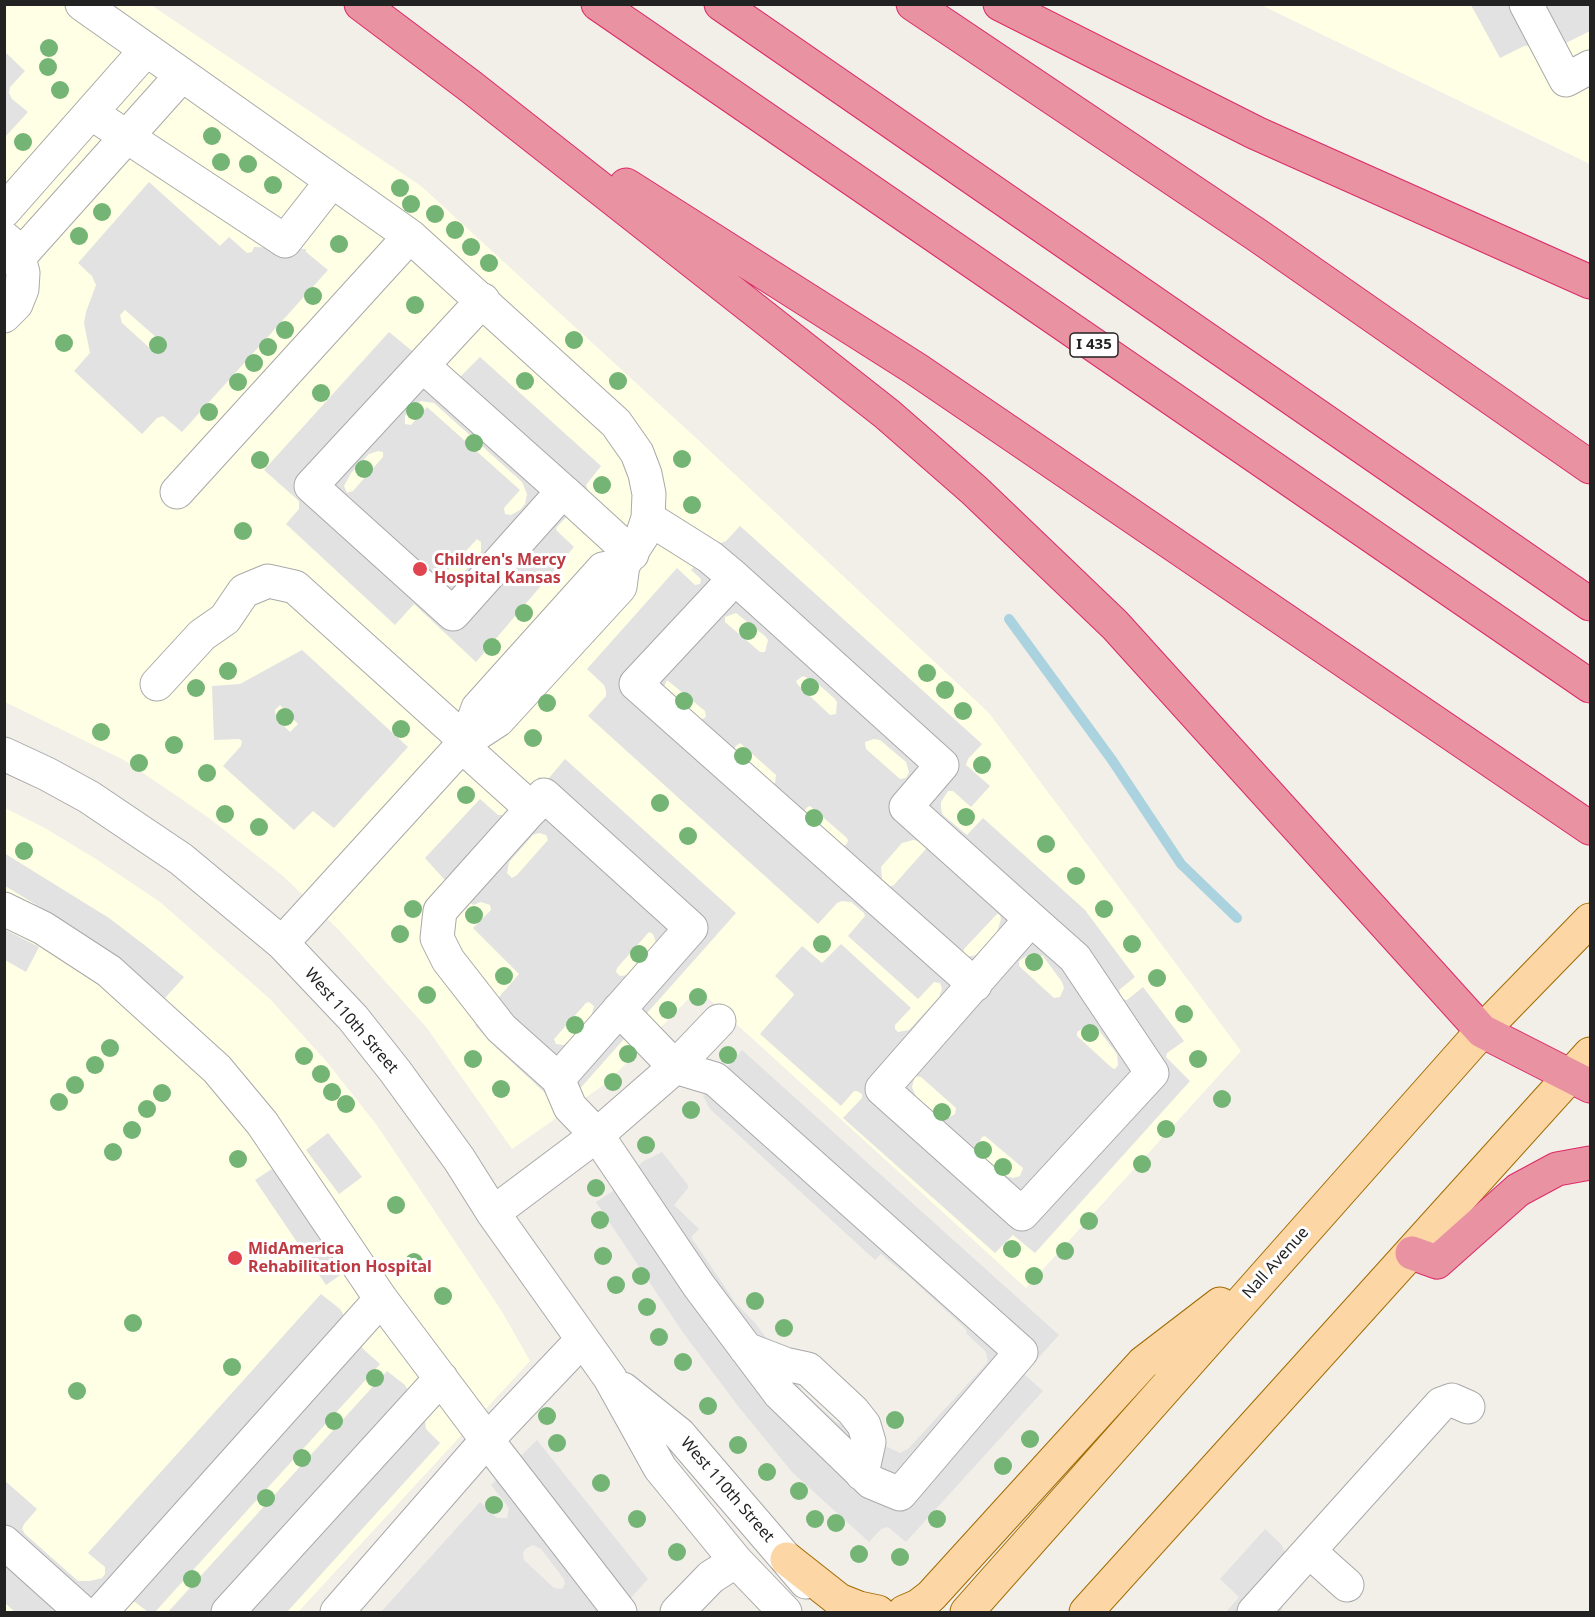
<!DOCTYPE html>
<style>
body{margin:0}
#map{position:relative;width:1595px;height:1617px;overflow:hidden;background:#f2efe9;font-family:"Noto Sans",sans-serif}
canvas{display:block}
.frame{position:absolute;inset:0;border:6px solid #222;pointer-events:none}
</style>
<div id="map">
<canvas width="1595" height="1617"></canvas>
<div class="frame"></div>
</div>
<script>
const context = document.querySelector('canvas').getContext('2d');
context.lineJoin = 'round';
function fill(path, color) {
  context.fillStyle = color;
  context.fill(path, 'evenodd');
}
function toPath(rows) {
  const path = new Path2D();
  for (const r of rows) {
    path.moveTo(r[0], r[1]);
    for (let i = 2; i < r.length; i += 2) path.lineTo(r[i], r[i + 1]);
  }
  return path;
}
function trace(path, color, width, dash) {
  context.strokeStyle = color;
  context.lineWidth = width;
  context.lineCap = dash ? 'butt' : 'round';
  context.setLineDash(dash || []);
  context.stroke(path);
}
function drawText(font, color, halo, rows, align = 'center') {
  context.font = font + ' "Noto Sans",sans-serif';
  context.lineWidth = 6;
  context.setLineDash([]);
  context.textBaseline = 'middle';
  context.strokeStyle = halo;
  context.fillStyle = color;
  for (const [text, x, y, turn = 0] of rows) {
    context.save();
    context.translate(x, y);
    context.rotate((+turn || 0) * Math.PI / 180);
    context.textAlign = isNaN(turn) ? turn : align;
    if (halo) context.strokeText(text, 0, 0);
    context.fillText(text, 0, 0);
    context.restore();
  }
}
const education = toPath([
 [4,5,151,5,421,186,695,437,989,713,1241,1051,1026,1288,698,989,608,1082,512,1149,427,1028,339,930,283,876,209,818,124,760,5,702],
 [1261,5,1590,5,1590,164],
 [5,808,43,827,96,859,160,902,270,999,326,1061,376,1124,501,1310,530,1361,298,1612,5,1611]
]);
const parking = toPath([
 [1471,5,1590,5,1590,31,1566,43,1524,46,1500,58],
 [5,52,25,71,10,87,9,93,12,99,28,112,5,137],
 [149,182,220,246,229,237,247,253,252,252,254,247,306,249,306,252,328,270,182,432,163,416,157,418,142,434,74,371,90,353,84,323,86,312,96,285,92,276,78,263],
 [125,310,164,344,165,348,162,352,154,352,122,323,120,315],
 [389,332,411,350,460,377,480,357,601,466,586,485,589,493,556,528,557,531,574,547,476,662,414,604,395,625,286,524,299,509,299,501,264,470],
 [421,401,434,403,522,482,527,494,525,504,520,510,511,515,505,514,504,508,520,490,427,407,411,425,405,424,405,416,409,408],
 [378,451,383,452,383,457,353,491,347,493,344,486,351,473,369,454],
 [477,539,481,542,481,552,458,579,447,582,443,579,444,574],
 [740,526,982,744,968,759,966,765,990,786,971,807,953,791,948,791,941,802,941,809,943,815,967,835,983,818,1085,910,1135,977,1119,990,1122,999,1127,1000,1143,987,1184,1041,1167,1053,1166,1057,1190,1081,1035,1253,1013,1235,995,1253,843,1118,862,1098,862,1094,857,1091,854,1091,841,1106,760,1034,794,995,793,993,775,976,802,946,822,963,841,944,911,1008,895,1025,895,1029,898,1032,909,1030,939,997,942,989,940,983,934,982,918,999,848,936,865,916,864,913,851,902,842,901,837,903,818,924,588,716,606,696,606,691,604,685,587,669,677,568,695,585,700,584,701,579,691,570,716,541,721,543,726,541],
 [736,613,765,636,768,640,765,652,760,652,725,622,725,617],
 [803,676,817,683,835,699,837,702,836,714,830,715,798,685,796,681],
 [667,680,705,711,706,717,698,721,663,689],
 [874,739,880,740,906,762,909,772,906,778,900,779,866,749,865,742],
 [740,743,776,775,775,783,772,784,734,752,735,747],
 [810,806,847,838,848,841,846,845,843,846,804,814,806,808],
 [913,840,918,841,926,848,925,850,894,885,889,887,882,879,881,867,902,843],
 [997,914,1000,915,1001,919,997,932,976,955,967,957,963,954,964,949],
 [1031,953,1043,956,1062,982,1064,988,1060,997,1054,998,1019,966,1019,961],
 [1086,1026,1098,1029,1117,1054,1118,1065,1115,1069,1112,1068,1077,1036,1077,1032],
 [915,1076,921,1077,956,1108,955,1114,948,1118,940,1117,916,1097,912,1087],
 [985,1136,1023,1168,1020,1176,1013,1178,1003,1175,981,1155,978,1144,982,1137],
 [302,650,408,747,334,828,313,811,294,830,223,766,241,746,242,741,239,739,214,740,212,686,240,684],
 [280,705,298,724,290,732,276,718,275,710],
 [565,759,736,913,576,1093,557,1104,489,1041,475,1025,519,974,473,928,491,910,490,905,481,902,473,905,443,878,425,858,480,799,498,815,504,815,539,777,544,780,549,778],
 [539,833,546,835,548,840,517,875,512,878,507,873,509,862,533,835],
 [649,932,653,934,656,943,628,975,620,976,616,972,617,968],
 [589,1002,594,1006,591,1017,569,1041,564,1045,556,1044,554,1039,586,1003],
 [4,853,109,918,147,947,184,977,165,998,95,942,70,925,5,886],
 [4,929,39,947,26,972,5,960],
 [742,1050,1059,1335,1024,1374,1043,1391,906,1542,888,1527,881,1529,869,1542,792,1472,738,1406,682,1331,596,1202,613,1191,615,1186,644,1161,662,1152,688,1185,688,1188,674,1205,699,1229,691,1237,735,1302,755,1323,771,1344,803,1392,836,1422,900,1453,908,1449,988,1362,986,1352,967,1334,966,1329,903,1271,901,1271,881,1254,875,1260,710,1109,703,1096],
 [328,1133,362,1177,339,1194,306,1150],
 [278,1165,349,1269,326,1285,255,1180],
 [321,1294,340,1309,363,1349,380,1364,155,1612,148,1612,135,1602,131,1602,126,1606,124,1612,15,1612,5,1603,4,1480,37,1509,24,1524,22,1529,25,1534,78,1581,90,1581,102,1578,105,1574,105,1567,88,1553],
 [387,1371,405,1385,425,1420,426,1429,440,1443,287,1612,168,1612],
 [537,1440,648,1579,629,1600,611,1612,381,1612,480,1502,497,1518,507,1518,509,1508,491,1485],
 [533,1545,541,1549,564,1579,565,1584,562,1589,554,1588,524,1560,523,1554,525,1549],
 [1265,1529,1281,1544,1301,1585,1284,1603,1281,1612,1226,1612,1239,1597,1220,1579]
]);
const stream = toPath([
 [1009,619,1112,760,1181,864,1237,918]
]);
const minor = toPath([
 [82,4,410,236,616,423,637,453,645,474,649,494,648,518,642,536,623,565,620,587,498,720,466,741,282,943],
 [1526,4,1566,80,1590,67],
 [91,113,285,241,332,181],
 [4,211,146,50],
 [4,238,10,243,19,257,23,273,22,289,16,304,4,316],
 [19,257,182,75],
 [483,300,311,486,453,614,563,491,632,554],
 [423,366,563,491],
 [177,492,410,236],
 [648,518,710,557,735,578,942,765,906,807,1031,919,1075,958,1152,1073,1022,1214,882,1089,1031,919],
 [735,578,636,684,975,985],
 [157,684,202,635,225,619,244,591,268,581,295,587,466,741,473,756,532,809],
 [466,741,478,708,603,569,623,565],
 [4,754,47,774,89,797,181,859,282,943,353,1018,395,1071,459,1159,493,1213,610,1378,660,1468,736,1561,785,1612],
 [4,909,43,928,109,971,217,1069,262,1123,381,1299,487,1440,337,1612],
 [619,1009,675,1067,597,1135,699,1286,780,1394,871,1482,900,1494,1021,1352,715,1079,675,1067,719,1021],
 [493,1213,597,1135,570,1107,558,1079,691,928,544,795,440,911,437,938,448,960,501,1028,558,1079],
 [582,1340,487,1440,620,1612],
 [746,1349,785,1364,808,1369,853,1411,864,1425,869,1442,862,1474],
 [623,1389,679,1434,806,1582],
 [4,1542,82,1612],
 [1309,1551,1347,1585],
 [101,1612,381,1299],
 [228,1612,441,1378],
 [677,1612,711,1577,736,1561],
 [1254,1612,1441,1404,1452,1400,1468,1407]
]);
const major = toPath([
 [787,1559,839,1600,859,1608,878,1612],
 [904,1612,918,1606,931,1596,1143,1363,1220,1304],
 [967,1612,1482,1031,1590,920],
 [1086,1612,1590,1054]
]);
const highway = toPath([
 [361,4,470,86,887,414,974,490,1115,625,1482,1031,1590,1086],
 [598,4,1590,686],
 [721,4,1590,604],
 [913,4,1257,235,1590,467],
 [1000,4,1256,133,1590,282],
 [626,185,916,369,1590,828],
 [1412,1253,1437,1262,1518,1190,1557,1169,1590,1163]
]);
const trees = [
 [49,48],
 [48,67],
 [60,90],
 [212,136],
 [23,142],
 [221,162],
 [248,164],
 [273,185],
 [400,188],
 [411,204],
 [102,212],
 [435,214],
 [455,230],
 [79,236],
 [339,244],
 [471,247],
 [489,263],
 [313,296],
 [415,305],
 [285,330],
 [574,340],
 [64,343],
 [158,345],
 [268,347],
 [254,363],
 [525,381],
 [618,381],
 [238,382],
 [321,393],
 [415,411],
 [209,412],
 [474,443],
 [682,459],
 [260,460],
 [364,469],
 [602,485],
 [692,505],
 [243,531],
 [524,613],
 [748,631],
 [492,647],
 [228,671],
 [927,673],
 [810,687],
 [196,688],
 [945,690],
 [684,701],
 [547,703],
 [963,711],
 [285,717],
 [401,729],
 [101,732],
 [533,738],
 [174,745],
 [743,756],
 [139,763],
 [982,765],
 [207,773],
 [466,795],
 [660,803],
 [225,814],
 [966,817],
 [814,818],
 [259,827],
 [688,836],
 [1046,844],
 [24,851],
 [1076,876],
 [413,909],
 [1104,909],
 [474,915],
 [400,934],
 [822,944],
 [1132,944],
 [639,954],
 [1034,962],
 [504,976],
 [1157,978],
 [427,995],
 [698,997],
 [668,1010],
 [1184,1014],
 [575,1025],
 [1090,1033],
 [110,1048],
 [628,1054],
 [728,1055],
 [304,1056],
 [473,1059],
 [1198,1059],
 [95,1065],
 [321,1074],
 [613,1082],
 [75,1085],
 [501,1089],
 [332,1092],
 [162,1093],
 [1222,1099],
 [59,1102],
 [346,1104],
 [147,1109],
 [691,1110],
 [942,1112],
 [1166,1129],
 [132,1130],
 [646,1145],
 [983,1150],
 [113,1152],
 [238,1159],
 [1142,1164],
 [1003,1167],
 [596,1188],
 [396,1205],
 [600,1220],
 [1089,1221],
 [1012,1249],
 [1065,1251],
 [603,1256],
 [414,1262],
 [641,1276],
 [1034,1276],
 [616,1285],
 [443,1296],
 [755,1301],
 [647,1307],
 [133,1323],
 [784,1328],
 [659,1337],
 [683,1362],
 [232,1367],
 [375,1378],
 [77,1391],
 [708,1406],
 [547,1416],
 [895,1420],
 [334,1421],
 [1030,1439],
 [557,1443],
 [738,1445],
 [302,1458],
 [1003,1466],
 [767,1472],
 [601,1483],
 [799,1491],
 [266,1498],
 [494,1505],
 [637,1519],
 [815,1519],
 [937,1519],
 [836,1523],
 [677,1552],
 [859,1554],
 [900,1557],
 [192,1579]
];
const markers = [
 [420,569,8,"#e0444e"],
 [235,1258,8,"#e0444e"]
];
const shields = [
 [1094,345,48]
];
const shieldNames = [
 ["I 435",1094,345]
];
const healthNames = [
 ["Children's Mercy",434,560],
 ["Hospital Kansas",434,578],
 ["MidAmerica",248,1249],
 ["Rehabilitation Hospital",248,1267]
];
const streetNames = [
 ["West 110th Street",351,1021,49],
 ["Nall Avenue",1276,1263,-48],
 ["West 110th Street",727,1490,49]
];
fill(education, '#ffffe5');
fill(parking, '#e2e2e2');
trace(stream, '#aad3df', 10);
trace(minor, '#a9a9a9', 35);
trace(major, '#a06b00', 35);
trace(highway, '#dc2a67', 35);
trace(minor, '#fff', 33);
trace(major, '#fcd6a4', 33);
trace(highway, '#e892a2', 33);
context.fillStyle = '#74b475';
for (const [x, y] of trees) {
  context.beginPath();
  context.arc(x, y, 9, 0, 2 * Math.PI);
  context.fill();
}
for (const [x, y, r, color] of markers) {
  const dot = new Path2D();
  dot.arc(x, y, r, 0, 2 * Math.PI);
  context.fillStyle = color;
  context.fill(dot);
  trace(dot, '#fff', 2);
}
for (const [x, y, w] of shields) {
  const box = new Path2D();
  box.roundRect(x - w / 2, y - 12, w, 24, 4.5);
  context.fillStyle = '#fff';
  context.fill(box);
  trace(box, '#222', 1.5);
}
drawText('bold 15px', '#222', null, shieldNames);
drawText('bold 16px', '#be3a42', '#fff', healthNames, 'left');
drawText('16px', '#222', '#fff', streetNames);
</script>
